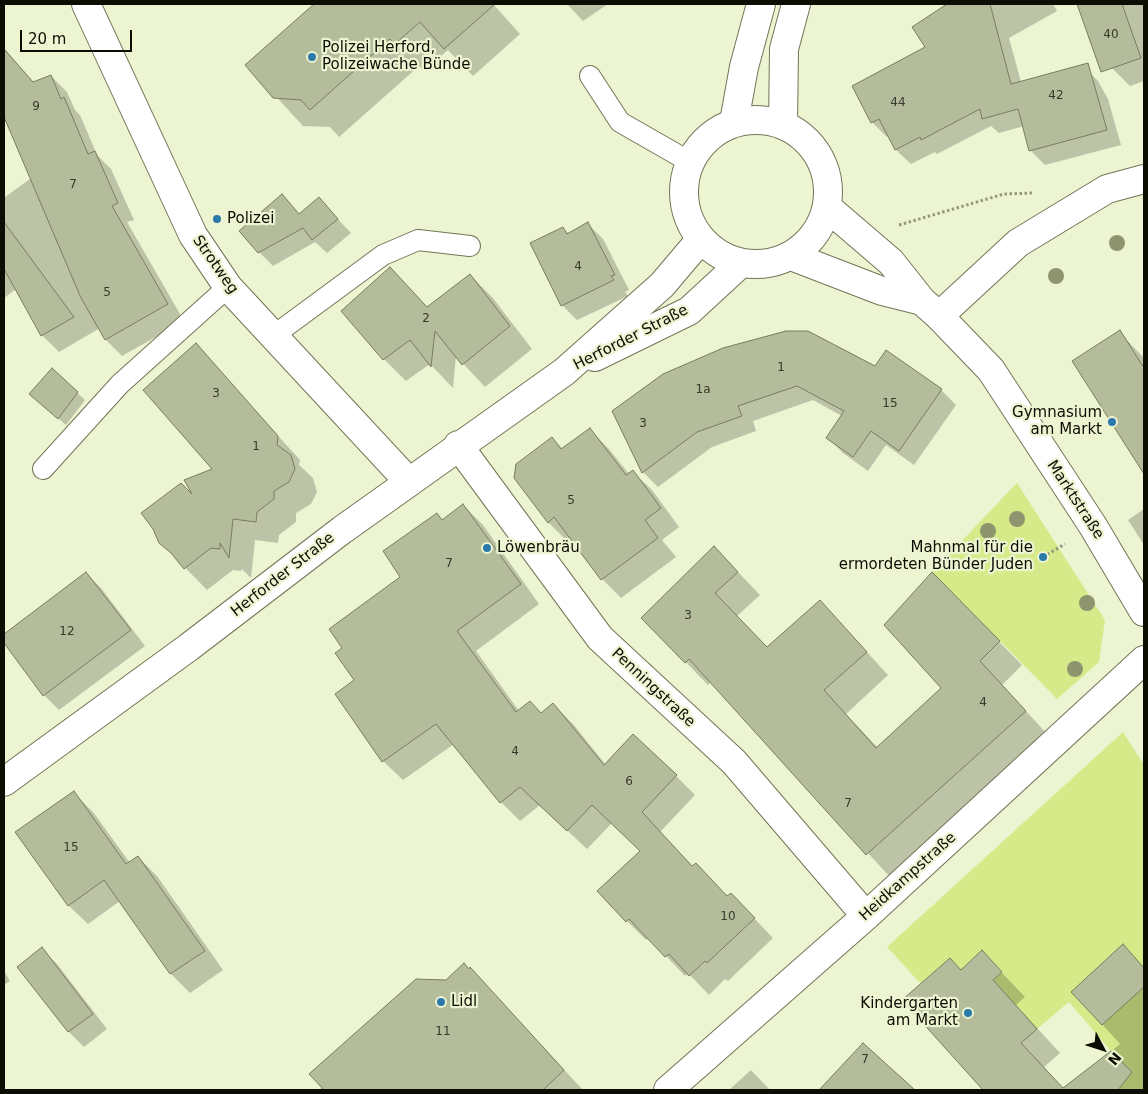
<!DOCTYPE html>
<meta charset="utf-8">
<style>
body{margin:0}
#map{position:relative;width:1148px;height:1094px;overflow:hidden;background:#ecf4d1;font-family:"DejaVu Sans",sans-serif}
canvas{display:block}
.frame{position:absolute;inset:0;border:5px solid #0c0e04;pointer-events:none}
.north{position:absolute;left:1078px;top:1024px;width:50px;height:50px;-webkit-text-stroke:4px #ecf4d1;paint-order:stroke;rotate:130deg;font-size:14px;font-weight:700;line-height:20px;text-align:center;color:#0c0e04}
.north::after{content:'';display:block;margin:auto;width:18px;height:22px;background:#0c0e04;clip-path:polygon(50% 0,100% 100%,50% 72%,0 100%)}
.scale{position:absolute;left:20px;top:30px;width:112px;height:22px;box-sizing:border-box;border:2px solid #0c0e04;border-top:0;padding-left:6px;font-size:15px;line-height:18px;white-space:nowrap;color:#0c0e04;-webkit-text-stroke:4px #ecf4d1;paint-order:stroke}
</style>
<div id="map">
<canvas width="1148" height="1094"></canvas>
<div class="frame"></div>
<div class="north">N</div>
<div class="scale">20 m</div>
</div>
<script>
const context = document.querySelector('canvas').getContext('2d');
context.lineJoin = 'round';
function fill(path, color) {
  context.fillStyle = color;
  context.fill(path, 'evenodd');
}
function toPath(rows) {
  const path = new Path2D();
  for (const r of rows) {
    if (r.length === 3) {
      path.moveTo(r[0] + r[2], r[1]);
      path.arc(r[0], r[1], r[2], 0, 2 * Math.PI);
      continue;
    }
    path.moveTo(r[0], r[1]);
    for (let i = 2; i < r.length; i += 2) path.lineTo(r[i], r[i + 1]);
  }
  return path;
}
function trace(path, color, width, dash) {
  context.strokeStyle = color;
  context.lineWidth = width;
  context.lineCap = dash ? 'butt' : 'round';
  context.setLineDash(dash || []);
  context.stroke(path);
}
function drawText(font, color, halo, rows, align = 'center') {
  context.font = font + ' "DejaVu Sans",sans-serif';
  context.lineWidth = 4.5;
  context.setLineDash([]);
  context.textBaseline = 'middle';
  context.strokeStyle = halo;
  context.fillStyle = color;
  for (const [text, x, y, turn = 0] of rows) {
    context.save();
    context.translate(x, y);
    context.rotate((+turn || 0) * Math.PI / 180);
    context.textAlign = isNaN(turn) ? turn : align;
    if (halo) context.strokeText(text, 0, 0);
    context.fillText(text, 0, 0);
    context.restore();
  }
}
const green = toPath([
 [1017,483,1105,620,1099,662,1057,699,932,572],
 [1123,732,1144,765,1144,1090,1118,1090,1132,1071,1111,1051,1069,1002,1037,1029,993,980,1002,972,982,951,961,970,950,958,921,984,887,947]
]);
const shadow = toPath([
 [316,4,493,4,520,34,473,76,448,50,424,71,419,66,339,137,330,127,303,126,247,65],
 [567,4,608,4,583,21],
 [949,4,1053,4,1057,11,1009,38,1021,82,1083,66,1098,81,1108,99,1121,145,1045,165,1030,150,1024,126,999,133,991,126,937,154,935,152,911,164,896,150,889,136,887,137,872,122,853,86,927,47,914,28],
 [1090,4,1144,4,1144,81,1130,86,1112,68],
 [4,48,34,83,51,76,67,92,75,110,80,115,97,155,111,169,134,220,127,222,184,321,122,356,106,340,100,328,59,352,42,335,16,289,4,298,4,198,31,178,4,114],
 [282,195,300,215,319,199,351,233,327,253,315,242,273,266,259,252],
 [588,224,603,239,629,290,625,292,628,296,577,320,562,305,563,228,569,234],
 [390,269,428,308,470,275,492,297,532,349,485,387,456,356,453,388,430,364,406,381,384,359],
 [1119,332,1144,358,1144,471,1074,362],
 [196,345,300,460,299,465,313,478,317,492,311,504,296,513,296,522,279,535,278,543,255,540,251,578,242,569,241,571,233,570,207,590,160,542,196,499,215,469],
 [887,352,941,390,956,405,914,465,886,445,868,471,843,453,828,438,842,416,813,400,753,421,756,431,712,447,658,487,643,472,614,412,876,367],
 [52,369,85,400,66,425,38,401],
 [590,430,608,448,629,474,633,472,652,490,679,527,662,540,676,557,621,598,602,579,571,538,567,541,548,522,552,438,563,449],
 [463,505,483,525,539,604,476,651,519,711,542,714,553,704,573,724,606,765,676,776,695,795,660,832,693,867,750,914,773,938,728,981,725,979,709,995,688,973,685,976,649,938,646,940,627,921,641,851,612,823,587,849,540,805,520,821,501,802,454,744,403,780,383,761,344,648,402,577,443,521],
 [1144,509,1144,545,1128,520],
 [737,571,760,595,737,616,768,648,820,601,888,675,846,714,878,748,943,688,932,574,1022,665,1002,685,1048,735,890,877,711,682,708,685,643,618],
 [86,573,101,588,145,646,59,710,44,695,4,641,4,636],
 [74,793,93,812,130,863,138,857,157,876,223,970,190,993,171,974,120,901,88,924,68,905],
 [1123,946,1144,968,1144,1090,985,1090,904,1000,961,971,982,952,1025,997,1016,1005,1060,1053,1044,1067,1064,1089,1120,1044,1073,992],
 [42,949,57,964,107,1029,84,1047,69,1032,18,967],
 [470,969,583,1090,319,1090,446,981],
 [4,971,10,981,4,985],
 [863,1045,913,1090,847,1090,833,1077],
 [751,1070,770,1090,729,1090]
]);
const building = toPath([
 [314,4,495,4,444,49,420,22,395,44,390,39,310,110,301,100,273,98,245,65,314,4],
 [947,4,990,4,1011,84,1088,63,1107,130,1029,151,1018,109,982,119,980,109,921,140,920,137,895,150,879,119,871,123,852,86,925,47,912,27,947,4],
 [1077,4,1122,4,1141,58,1101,72,1077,4],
 [4,49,33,82,51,75,61,99,64,97,88,154,95,151,118,203,112,206,168,304,105,340,81,298,4,117,4,49],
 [282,194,299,214,319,197,338,219,312,240,303,228,258,253,239,231,282,194],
 [4,222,74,317,41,336,4,269,4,222],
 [588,222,615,275,611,276,614,280,561,306,530,243,563,227,567,234,588,222],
 [390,267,427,307,470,274,510,326,462,365,435,331,431,367,410,340,383,360,341,311,390,267],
 [1120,330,1144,368,1144,474,1072,361,1120,330],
 [786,331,808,331,875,366,886,350,942,389,899,451,871,431,853,457,826,438,844,411,797,386,738,406,742,416,697,432,642,473,612,411,663,374,723,348,786,331],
 [196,343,278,436,277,445,291,455,295,469,289,482,274,491,274,499,257,512,256,522,233,519,229,558,220,543,220,549,211,548,184,569,171,553,159,543,153,529,141,513,181,483,192,494,184,480,212,469,143,390,196,343],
 [52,368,78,392,58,419,29,394,52,368],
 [590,428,626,475,633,470,661,508,645,520,658,538,601,580,554,517,548,523,514,478,516,464,552,437,561,449,590,428],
 [463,504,521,584,457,631,516,712,530,701,541,713,553,703,604,765,633,734,677,775,642,812,692,866,696,863,727,896,731,893,755,918,707,963,705,961,689,976,669,954,665,957,629,919,626,922,597,891,640,851,592,805,567,831,520,787,500,803,436,724,382,762,335,694,354,680,335,653,342,648,329,629,400,577,383,551,437,513,442,520,463,504],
 [714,546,738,572,715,593,767,647,820,600,867,652,824,690,876,748,941,688,884,625,932,572,1000,641,980,661,1026,711,866,855,689,659,685,663,641,618,714,546],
 [86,572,131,630,43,696,4,643,4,634,86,572],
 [74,791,126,864,138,856,205,951,170,974,104,880,68,906,15,832,74,791],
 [1123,944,1144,968,1144,987,1102,1025,1071,992,1123,944],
 [42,947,93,1014,68,1032,17,967,42,947],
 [982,950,1002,972,993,980,1037,1029,1021,1043,1063,1088,1111,1051,1132,1072,1118,1090,983,1090,902,1000,950,958,961,970,982,950],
 [464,963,469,969,470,967,564,1070,543,1090,324,1090,309,1074,416,979,446,980,464,963],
 [863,1043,915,1090,819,1090,863,1043]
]);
const path = toPath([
 [899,225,1004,194,1033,193],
 [1043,557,1065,544]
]);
const lane = toPath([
 [590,76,620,122,690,162],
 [273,336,383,255,418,240,470,246],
 [43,469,120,384,228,287]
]);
const street = toPath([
 [86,4,193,235,228,287,409,482],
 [939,316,1018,243,1107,189,1144,179],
 [458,445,600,638,734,762,866,916],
 [668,1090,866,916,1144,660]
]);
const secondary = toPath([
 [756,192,72],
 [734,122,744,67,761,4],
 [783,124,784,49,796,4],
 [828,208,891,262,922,301,939,316,991,370,1093,526,1144,612],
 [791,256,882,291,922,301],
 [595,357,689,311,740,264],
 [4,782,189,647,342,530,564,372,662,285,701,239]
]);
const trees = [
 [1117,243],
 [1056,276],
 [1017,519],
 [988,531],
 [1087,603],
 [1075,669]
];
const markers = [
 [312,57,5,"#2a79ab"],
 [217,219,5,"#2a79ab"],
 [1112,422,5,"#2a79ab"],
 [487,548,5,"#2a79ab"],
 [1043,557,5,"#2a79ab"],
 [441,1002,5,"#2a79ab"],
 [968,1013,5,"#2a79ab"]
];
const numberNames = [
 ["40",1111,35],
 ["42",1056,96],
 ["44",898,103],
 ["9",36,107],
 ["7",73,185],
 ["4",578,267],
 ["5",107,293],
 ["2",426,319],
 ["1",781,368],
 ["1a",703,390],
 ["3",216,394],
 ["15",890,404],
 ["3",643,424],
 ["1",256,447],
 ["5",571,501],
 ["7",449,564],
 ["3",688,616],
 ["12",67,632],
 ["4",983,703],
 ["4",515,752],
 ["6",629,782],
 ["7",848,804],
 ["15",71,848],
 ["10",728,917],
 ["11",443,1032],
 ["7",865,1060]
];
const poiNames = [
 ["Polizei Herford,",322,48],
 ["Polizeiwache Bünde",322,65],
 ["Polizei",227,219],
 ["Gymnasium",1102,413,"right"],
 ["am Markt",1102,430,"right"],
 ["Löwenbräu",497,548],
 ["Mahnmal für die",1033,548,"right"],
 ["ermordeten Bünder Juden",1033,565,"right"],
 ["Lidl",451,1002],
 ["Kindergarten",958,1004,"right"],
 ["am Markt",958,1021,"right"]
];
const streetNames = [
 ["Strotweg",215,265,55],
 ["Herforder Straße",631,338,-27],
 ["Marktstraße",1075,500,57],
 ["Herforder Straße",283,575,-38],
 ["Penningstraße",653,688,43],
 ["Heidkampstraße",908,877,-42]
];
fill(green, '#d6ea8a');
fill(shadow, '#0003');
fill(building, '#b4bc9b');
trace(building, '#767d5d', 1);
trace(lane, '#707758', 22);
trace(street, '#707758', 30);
trace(secondary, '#707758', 30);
trace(path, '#93987f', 3, [2.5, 2.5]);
trace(lane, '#fff', 20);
trace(street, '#fff', 28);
trace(secondary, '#fff', 28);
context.fillStyle = '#8d946e';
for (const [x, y] of trees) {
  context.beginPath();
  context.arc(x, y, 8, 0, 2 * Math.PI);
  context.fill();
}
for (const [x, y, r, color] of markers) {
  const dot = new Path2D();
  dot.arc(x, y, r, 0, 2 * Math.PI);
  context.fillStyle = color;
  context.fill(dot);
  trace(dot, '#ecf4d1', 2);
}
drawText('12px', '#363a2a', null, numberNames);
drawText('15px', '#0c0e04', '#ecf4d1', poiNames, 'left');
drawText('15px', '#0c0e04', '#ecf4d1', streetNames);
</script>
